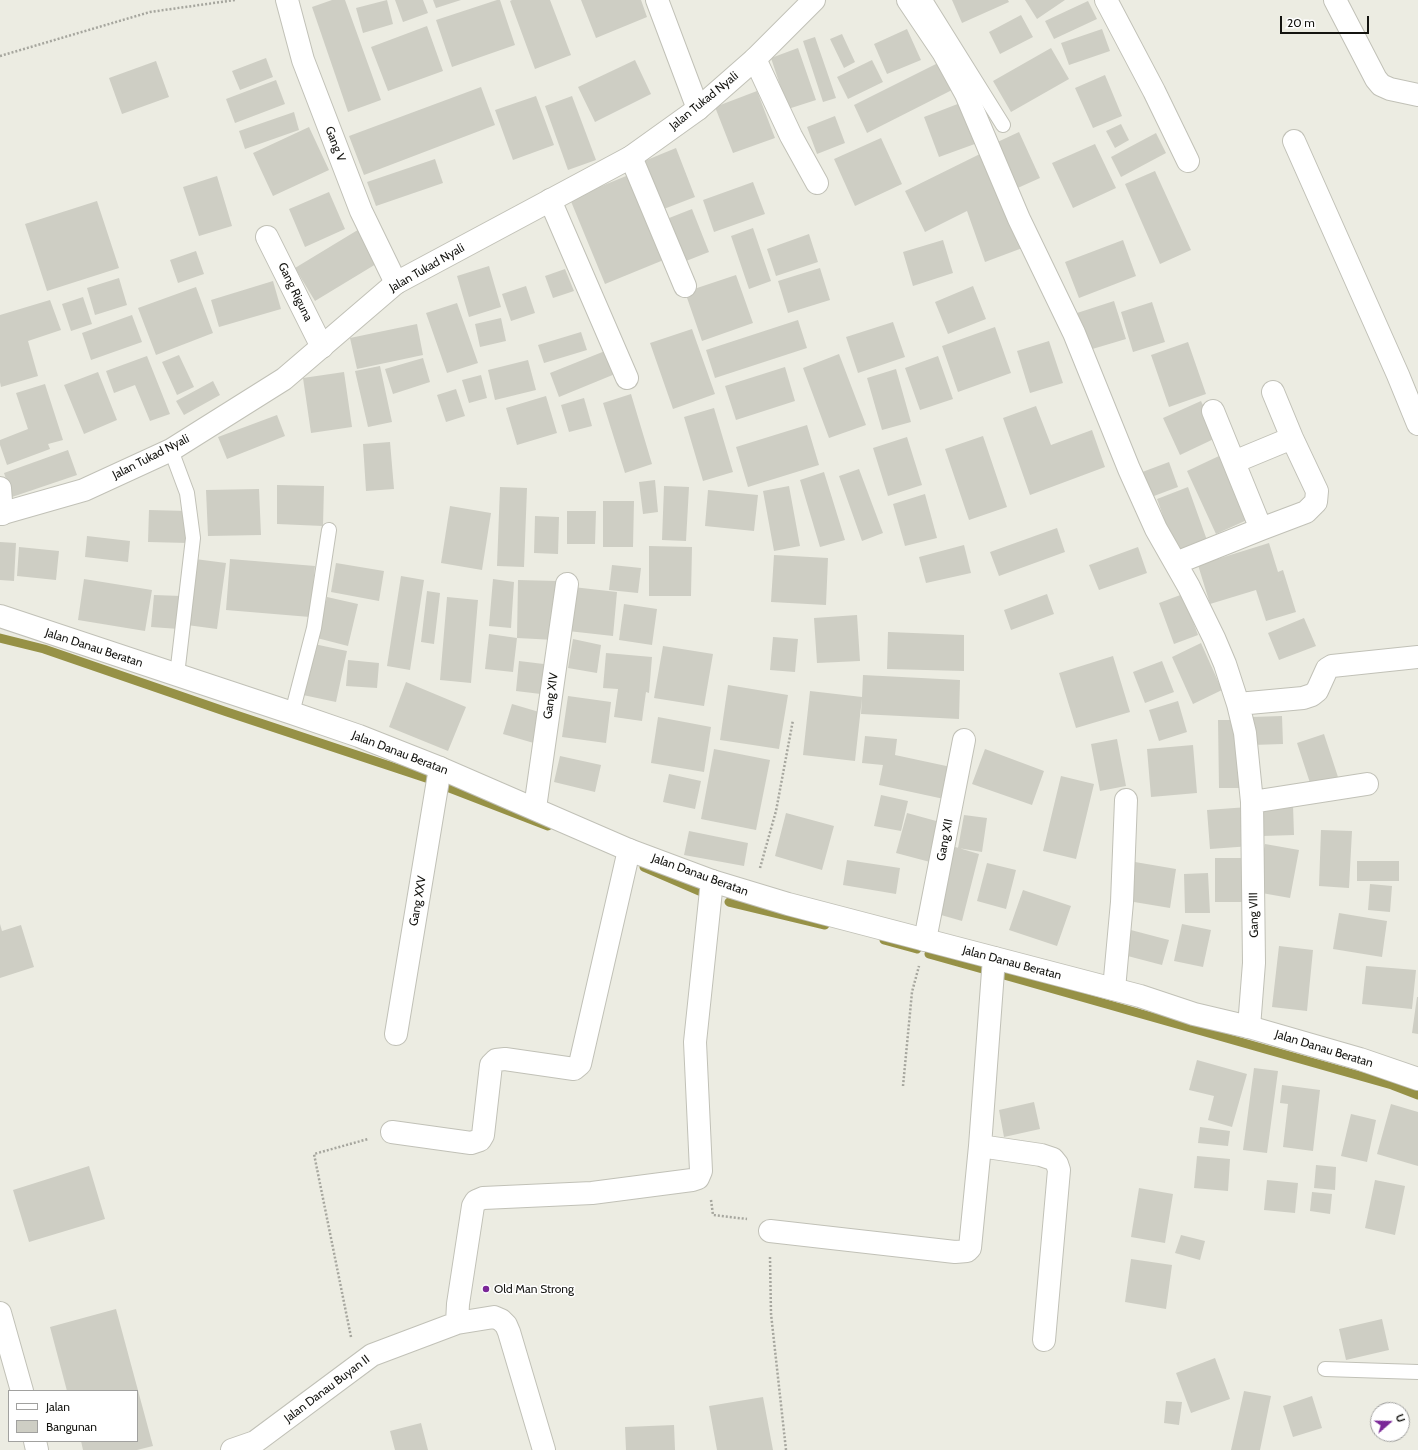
<!DOCTYPE html>
<style>
body{margin:0}
#map{position:relative;width:1418px;height:1450px;overflow:hidden;background:#ecece2;font-family:Cabin,sans-serif}
canvas{display:block}
.legend{position:absolute;left:8px;top:1390px;width:130px;height:52px;box-sizing:border-box;background:#fff;border:1px solid #a1a19f;margin:0;padding:5px 7px;list-style:none;font-size:12px;color:#141410}
.legend li{display:flex;align-items:center;gap:8px;height:20px}
.legend b{width:20px;border:1px solid #a1a19f}
.north{position:absolute;left:1370px;top:1402px;width:40px;height:40px;box-sizing:border-box;background:#fff;border:1px solid #a1a19f;border-radius:50%;rotate:70deg;font-size:11px;font-weight:700;line-height:16px;text-align:center;color:#141410}
.north::after{content:'';display:block;margin:auto;width:14px;height:18px;background:#7a2797;clip-path:polygon(50% 0,100% 100%,50% 72%,0 100%)}
.scale{position:absolute;left:1280px;top:16px;width:89px;height:18px;box-sizing:border-box;border:2px solid #141410;border-top:0;padding-left:5px;font-size:12px;line-height:14px;white-space:nowrap;color:#141410;-webkit-text-stroke:3px #fff;paint-order:stroke}
</style>
<div id="map">
<canvas width="1418" height="1450"></canvas>
<ul class="legend">
<li><b style="height:5px;background:#fff"></b>Jalan</li>
<li><b style="height:11px;background:#cecec4"></b>Bangunan</li>
</ul>
<div class="north">U</div>
<div class="scale">20 m</div>
</div>
<script>
const context = document.querySelector('canvas').getContext('2d');
context.lineJoin = 'round';
function toPath(rows) {
  const path = new Path2D();
  for (const r of rows) {
    path.moveTo(r[0], r[1]);
    for (let i = 2; i < r.length; i += 2) path.lineTo(r[i], r[i + 1]);
  }
  return path;
}
function trace(path, color, width, dash) {
  context.strokeStyle = color;
  context.lineWidth = width;
  context.lineCap = dash ? 'butt' : 'round';
  context.setLineDash(dash || []);
  context.stroke(path);
}
function fill(path, color) {
  context.fillStyle = color;
  context.fill(path, 'evenodd');
}
function drawText(font, color, halo, rows, align = 'center') {
  context.font = font + ' Cabin,sans-serif';
  context.lineWidth = 3;
  context.setLineDash([]);
  context.textBaseline = 'middle';
  context.strokeStyle = halo;
  context.fillStyle = color;
  for (const [text, x, y, turn = 0] of rows) {
    context.save();
    context.translate(x, y);
    context.rotate((+turn || 0) * Math.PI / 180);
    context.textAlign = isNaN(turn) ? turn : align;
    if (halo) context.strokeText(text, 0, 0);
    context.fillText(text, 0, 0);
    context.restore();
  }
}
const stream = toPath([
 [0,638,44,649,227,712,426,778],
 [447,787,548,826],
 [644,867,711,896],
 [729,902,825,925],
 [884,940,917,949],
 [929,954,986,970],
 [1004,975,1392,1085,1418,1095]
]);
const building = toPath([
 [332,0,345,0,381,100,348,112,312,7],
 [387,0,393,24,363,33,356,8],
 [395,0,423,0,428,13,403,22],
 [433,0,461,0,436,8],
 [497,0,500,0,515,45,452,67,436,20],
 [512,0,550,0,571,55,535,69,510,1],
 [581,0,641,0,647,17,596,38],
 [952,0,1008,0,1009,2,962,23],
 [1025,0,1065,0,1037,19],
 [1088,1,1097,19,1054,39,1045,21],
 [1021,15,1033,37,1000,54,989,32],
 [427,26,443,71,388,91,371,47],
 [907,29,921,60,887,74,874,44],
 [1102,29,1110,51,1069,65,1061,43],
 [842,34,855,62,844,68,830,39],
 [815,37,836,98,823,102,803,41],
 [798,48,816,100,788,109,771,58],
 [1051,48,1069,79,1011,112,993,81],
 [266,58,273,77,240,90,232,71],
 [635,60,651,94,595,122,578,87],
 [872,60,883,82,848,99,837,77],
 [156,61,169,97,122,114,109,78],
 [938,63,952,90,867,133,854,105],
 [1105,75,1122,116,1093,128,1075,88],
 [276,80,285,104,235,123,226,99],
 [481,87,495,125,364,175,349,136],
 [757,91,775,138,733,153,715,107],
 [536,96,554,145,513,160,495,110],
 [572,96,596,160,568,170,545,106],
 [968,100,983,141,939,157,924,117],
 [294,112,299,130,245,149,239,131],
 [835,116,845,143,817,154,807,127],
 [1121,124,1129,140,1115,148,1106,131],
 [309,127,329,170,273,196,253,153],
 [1019,132,1040,178,1011,191,991,145],
 [1156,133,1166,153,1121,177,1111,157],
 [881,138,902,184,855,206,834,159],
 [1095,144,1116,188,1073,208,1052,163],
 [676,148,695,197,656,212,637,164],
 [984,152,1025,247,985,262,967,211,925,232,905,191],
 [435,159,443,183,376,206,367,182],
 [1155,171,1191,250,1160,264,1125,184],
 [631,174,666,259,605,284,570,199],
 [217,176,232,226,199,236,183,187],
 [753,182,765,214,714,232,703,200],
 [329,192,345,229,305,247,289,209],
 [97,201,119,268,47,291,25,224],
 [692,209,709,252,681,263,664,220],
 [361,228,381,261,315,301,295,268],
 [753,228,771,281,749,289,731,236],
 [809,234,818,262,776,276,767,249],
 [943,240,953,273,913,286,903,252],
 [1123,240,1136,276,1079,298,1065,262],
 [196,251,204,274,178,283,170,260],
 [489,266,501,307,469,317,457,276],
 [820,268,830,300,788,313,778,281],
 [565,269,574,291,553,298,545,276],
 [736,275,753,323,702,341,685,292],
 [119,278,127,305,95,315,87,288],
 [273,281,281,309,219,327,211,300],
 [526,286,535,313,511,321,502,294],
 [973,286,986,319,948,334,935,302],
 [196,287,213,333,156,355,138,308],
 [83,297,92,324,71,331,62,304],
 [50,300,61,330,28,341,38,376,1,387,0,382,0,315],
 [1114,301,1126,339,1089,350,1077,313],
 [1152,302,1165,342,1133,352,1121,312],
 [457,303,478,363,447,373,426,313],
 [132,315,142,342,91,360,82,333],
 [501,318,506,341,480,347,475,324],
 [798,320,807,348,715,378,706,350],
 [893,322,905,357,858,373,846,337],
 [417,324,423,355,357,369,350,338],
 [995,327,1011,373,958,392,942,346],
 [692,329,715,394,673,409,650,343],
 [581,332,587,350,544,363,538,345],
 [1049,341,1063,383,1030,393,1017,351],
 [1188,342,1206,394,1169,407,1151,355],
 [605,351,615,374,559,397,550,373],
 [839,354,866,425,829,438,803,368],
 [179,355,194,387,177,395,162,362],
 [147,356,170,414,150,421,135,385,114,393,106,371],
 [938,356,953,399,920,410,905,368],
 [423,358,430,382,393,394,385,369],
 [528,360,536,390,495,400,488,370],
 [380,366,392,422,368,427,355,371],
 [785,367,795,401,736,420,725,386],
 [896,369,911,422,882,430,867,378],
 [98,372,117,420,84,434,64,385],
 [344,372,352,427,311,433,303,378],
 [481,375,487,398,469,403,462,380],
 [213,381,220,395,184,415,176,401],
 [45,384,63,440,48,444,50,449,7,465,0,445,0,440,28,429,16,393],
 [456,389,465,416,446,422,437,395],
 [631,394,652,464,625,473,603,403],
 [546,396,557,433,517,445,506,408],
 [584,398,592,426,569,432,561,405],
 [1201,401,1218,437,1180,455,1163,418],
 [1036,406,1051,445,1092,430,1105,467,1030,495,1003,418],
 [714,408,733,472,703,481,684,417],
 [277,415,285,436,227,459,218,437],
 [807,425,819,465,748,487,736,447],
 [983,436,1007,507,969,520,945,449],
 [907,437,922,485,888,496,873,448],
 [390,442,394,489,366,491,363,444],
 [68,450,77,475,12,497,4,473],
 [1219,456,1247,520,1216,534,1187,471],
 [1169,462,1178,487,1146,499,1137,474],
 [859,469,883,533,862,541,839,476],
 [824,472,845,540,820,547,800,480],
 [655,480,658,512,643,514,639,482],
 [277,485,324,486,323,526,277,524],
 [664,486,689,487,686,541,662,540],
 [789,486,800,546,774,551,763,491],
 [500,487,527,488,524,567,497,566],
 [1188,487,1208,543,1177,555,1157,499],
 [259,489,261,535,208,536,206,490],
 [708,490,758,495,754,531,705,526],
 [925,494,937,538,905,546,893,504],
 [603,501,634,501,633,547,603,547],
 [450,506,491,513,482,570,441,563],
 [149,510,188,511,188,543,148,542],
 [567,511,596,511,595,544,567,544],
 [535,516,559,517,558,554,534,553],
 [1057,528,1065,552,999,576,990,552],
 [87,536,130,541,128,562,85,557],
 [0,542,16,543,14,581,0,580],
 [1269,543,1278,572,1283,570,1296,612,1266,621,1256,590,1210,604,1198,565],
 [964,545,971,573,926,583,919,557],
 [649,546,692,547,691,596,649,596],
 [19,547,59,551,56,580,17,576],
 [1138,547,1147,573,1099,590,1089,565],
 [774,555,828,558,826,605,771,602],
 [195,559,226,563,217,629,187,625],
 [230,559,315,566,310,617,226,610],
 [336,563,384,571,379,601,331,592],
 [612,565,641,568,638,593,609,590],
 [401,576,424,580,410,670,387,666],
 [84,579,152,590,145,631,78,620],
 [493,579,514,582,511,628,489,626],
 [518,580,557,581,555,640,517,638],
 [573,587,617,592,613,636,568,631],
 [427,591,440,593,434,644,421,642],
 [1047,594,1054,614,1011,630,1004,610],
 [1183,594,1198,635,1174,644,1159,603],
 [154,595,181,596,179,629,151,627],
 [327,597,358,604,348,646,317,638],
 [447,597,478,600,471,683,440,680],
 [624,604,657,609,652,645,619,640],
 [857,615,860,661,817,663,814,618],
 [1304,618,1316,646,1279,660,1268,633],
 [888,632,964,635,964,671,887,669],
 [489,634,517,638,513,672,485,669],
 [773,637,798,639,795,672,770,670],
 [573,639,601,645,597,673,568,668],
 [1201,643,1222,690,1193,704,1172,657],
 [314,644,347,651,336,702,303,695],
 [663,646,713,654,704,706,654,698],
 [606,653,652,657,649,693,646,692,642,721,614,717,618,689,603,688],
 [1113,656,1130,712,1076,728,1059,673],
 [348,660,379,663,377,688,346,686],
 [519,661,552,665,549,695,516,691],
 [1162,661,1174,692,1145,703,1133,672],
 [863,675,960,680,959,719,861,714,862,698,855,761,803,755,810,691,862,697],
 [406,682,466,707,448,751,389,727],
 [728,685,788,695,779,749,720,740],
 [568,696,611,702,606,743,562,737],
 [1178,701,1187,732,1159,741,1149,710],
 [512,704,546,714,537,744,503,734],
 [1282,716,1283,744,1252,745,1251,717],
 [658,717,711,727,704,772,651,763],
 [1218,720,1241,720,1241,788,1219,788],
 [1324,734,1338,777,1311,786,1297,743],
 [865,736,897,739,895,755,951,767,944,799,879,785,883,765,862,763],
 [1117,739,1126,786,1100,791,1091,744],
 [1193,745,1197,793,1151,797,1147,749],
 [714,749,770,760,756,830,701,819],
 [985,749,1044,771,1032,805,972,784],
 [560,756,601,765,595,792,554,782],
 [669,774,701,781,695,809,663,802],
 [1061,776,1094,784,1076,859,1043,851],
 [881,795,908,801,901,831,874,826],
 [1293,805,1294,835,1262,836,1260,807],
 [1248,807,1251,846,1210,849,1207,810],
 [786,813,834,826,822,870,775,856],
 [907,813,940,822,930,862,896,853],
 [964,815,987,818,982,852,958,848],
 [1321,830,1352,831,1349,888,1319,886],
 [689,831,748,843,744,866,684,855],
 [1265,844,1299,850,1290,898,1256,892],
 [952,846,979,854,962,921,934,913],
 [1215,858,1250,858,1250,902,1215,902],
 [847,860,900,868,896,894,843,885],
 [1357,861,1399,861,1399,881,1357,881],
 [1135,862,1176,869,1170,908,1128,901],
 [987,863,1016,870,1006,909,977,901],
 [1208,873,1210,913,1185,913,1184,874],
 [1370,884,1392,886,1390,912,1368,910],
 [1023,890,1071,906,1057,946,1009,930],
 [1339,913,1387,921,1382,957,1333,949],
 [0,924,2,931,21,925,34,967,0,978],
 [1182,924,1211,930,1203,967,1174,961],
 [1127,929,1169,940,1162,965,1120,954],
 [1279,946,1313,950,1307,1011,1272,1007],
 [1366,966,1416,970,1412,1009,1362,1004],
 [1417,997,1418,997,1418,1034,1412,1033],
 [1197,1060,1247,1074,1232,1127,1208,1120,1214,1096,1189,1090],
 [1254,1068,1278,1071,1267,1153,1243,1150],
 [1282,1085,1320,1090,1313,1151,1283,1147,1288,1104,1280,1103],
 [1034,1102,1040,1129,1004,1137,999,1110],
 [1391,1104,1418,1112,1418,1166,1377,1154],
 [1351,1114,1376,1120,1367,1162,1341,1156],
 [1200,1127,1230,1131,1228,1146,1198,1143],
 [1197,1156,1230,1159,1228,1191,1194,1188],
 [1316,1165,1336,1167,1335,1190,1314,1188],
 [89,1166,105,1219,29,1242,13,1190],
 [1267,1180,1298,1183,1295,1213,1264,1210],
 [1375,1180,1405,1186,1395,1235,1365,1228],
 [1139,1188,1173,1194,1165,1243,1131,1237],
 [1312,1192,1332,1194,1330,1214,1310,1211],
 [1181,1235,1205,1241,1200,1260,1175,1253],
 [1131,1259,1172,1265,1166,1309,1125,1302],
 [116,1309,153,1446,137,1450,83,1450,81,1441,137,1441,137,1391,67,1391,50,1327],
 [1382,1319,1389,1350,1346,1360,1339,1329],
 [1215,1358,1230,1399,1191,1413,1176,1373],
 [1244,1391,1271,1396,1260,1450,1231,1450],
 [1312,1396,1322,1428,1293,1437,1283,1406],
 [763,1397,773,1450,717,1450,709,1406],
 [1166,1401,1182,1402,1179,1425,1164,1423],
 [421,1423,428,1450,395,1450,390,1431],
 [674,1425,675,1450,626,1450,625,1427]
]);
const path = toPath([
 [0,56,150,12,235,0],
 [760,868,776,811,793,720],
 [903,1086,912,992,919,966],
 [711,1200,713,1215,747,1219],
 [770,1257,771,1314,786,1450],
 [351,1337,314,1154,368,1139]
]);
const service = toPath([
 [925,0,1003,125],
 [171,450,187,493,193,538,177,675],
 [292,713,314,628,329,530],
 [1325,1369,1418,1372]
]);
const minor = toPath([
 [287,0,303,60,361,211,396,283],
 [657,0,698,109],
 [908,0,943,52,966,94,1019,219,1074,333,1129,469,1156,529,1189,587,1214,638,1225,664,1238,704,1245,733,1252,802,1254,963,1249,1027],
 [1106,0,1154,91,1188,161],
 [1335,0,1376,79,1381,85,1390,89,1418,95],
 [755,59,791,136,817,183],
 [1294,141,1398,375,1418,424],
 [631,157,685,286],
 [550,200,627,378],
 [267,237,322,347],
 [1213,411,1261,529],
 [1234,462,1292,438],
 [0,488,2,514],
 [1176,563,1261,529,1306,512,1316,502,1317,491,1292,438,1273,392],
 [1238,704,1303,698,1312,695,1317,691,1327,669,1332,666,1418,657],
 [1252,802,1367,784],
 [535,808,567,584],
 [925,940,964,740],
 [1114,989,1122,902,1126,800],
 [396,1034,440,768],
 [392,1132,471,1143,480,1140,483,1135,491,1065,496,1060,505,1059,574,1069,580,1064,629,850],
 [980,1146,1041,1155,1053,1159,1057,1164,1059,1170,1044,1340],
 [770,1231,955,1252,967,1251,970,1248,980,1146,994,958],
 [457,1323,458,1304,473,1206,476,1201,483,1198,592,1193,692,1180,698,1178,701,1171,695,1042,712,881],
 [232,1450,255,1442,372,1355,457,1323,494,1317,501,1320,506,1325,509,1332,544,1450]
]);
const tertiary = toPath([
 [0,514,84,490,171,450,284,379,396,283,631,157,698,109,755,59,814,0],
 [0,616,292,713,359,736,440,768,629,850,712,881,788,904,1140,996,1194,1014,1249,1027,1360,1059,1418,1079],
 [0,1313,22,1391],
 [35,1441,37,1450]
]);
const markers = [
 [486,1289,4,"#7a2797"]
];
const streetNames = [
 ["Jalan Tukad Nyali",704,101,-39],
 ["Gang V",335,144,69],
 ["Jalan Tukad Nyali",427,268,-30],
 ["Gang Riguna",295,292,64],
 ["Jalan Tukad Nyali",151,457,-27],
 ["Jalan Danau Beratan",94,648,18],
 ["Gang XIV",551,696,-82],
 ["Jalan Danau Beratan",400,753,21],
 ["Gang XII",945,840,-79],
 ["Jalan Danau Beratan",700,875,20],
 ["Gang XXV",418,901,-80],
 ["Gang VIII",1254,915,-91],
 ["Jalan Danau Beratan",1012,963,15],
 ["Jalan Danau Beratan",1324,1049,17],
 ["Jalan Danau Buyan II",327,1389,-37]
];
const poiNames = [
 ["Old Man Strong",494,1289]
];
trace(stream, '#969146', 9);
fill(building, '#cecec4');
trace(service, '#c1c1b7', 16);
trace(minor, '#c1c1b7', 24);
trace(tertiary, '#c1c1b7', 24);
trace(path, '#a6a69e', 2.5, [2, 2]);
trace(service, '#fff', 14);
trace(minor, '#fff', 22);
trace(tertiary, '#fff', 22);
for (const [x, y, r, color] of markers) {
  const dot = new Path2D();
  dot.arc(x, y, r, 0, 2 * Math.PI);
  context.fillStyle = color;
  context.fill(dot);
  trace(dot, '#fff', 1.5);
}
drawText('12px', '#141410', '#fff', streetNames);
drawText('12px', '#141410', '#fff', poiNames, 'left');
</script>
